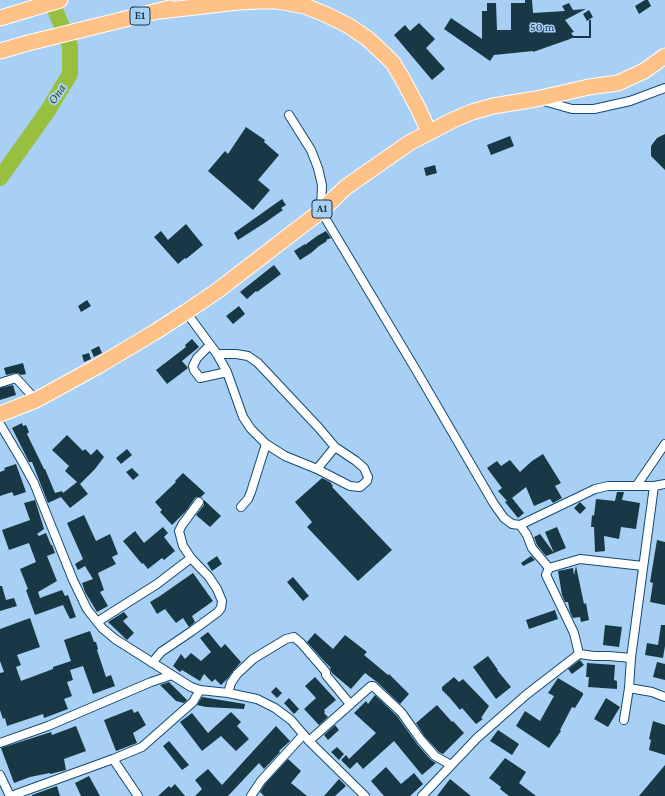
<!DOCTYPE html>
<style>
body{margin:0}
#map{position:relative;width:665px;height:796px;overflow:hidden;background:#a8d0f4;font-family:"Crimson Pro",serif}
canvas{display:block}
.scale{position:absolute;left:523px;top:20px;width:68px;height:18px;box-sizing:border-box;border:2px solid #19364e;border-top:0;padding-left:5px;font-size:12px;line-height:14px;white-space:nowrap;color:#19364e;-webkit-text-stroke:3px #a8d0f4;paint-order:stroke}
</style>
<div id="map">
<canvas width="665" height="796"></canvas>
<div class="scale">50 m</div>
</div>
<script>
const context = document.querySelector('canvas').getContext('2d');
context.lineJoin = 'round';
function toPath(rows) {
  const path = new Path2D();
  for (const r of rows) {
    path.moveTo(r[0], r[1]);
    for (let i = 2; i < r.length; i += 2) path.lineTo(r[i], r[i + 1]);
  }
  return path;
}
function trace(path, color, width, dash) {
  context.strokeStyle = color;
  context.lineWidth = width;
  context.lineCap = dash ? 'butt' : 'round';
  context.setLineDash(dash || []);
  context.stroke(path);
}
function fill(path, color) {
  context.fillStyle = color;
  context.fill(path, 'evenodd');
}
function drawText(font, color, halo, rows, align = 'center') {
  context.font = font + ' "Crimson Pro",serif';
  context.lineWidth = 4;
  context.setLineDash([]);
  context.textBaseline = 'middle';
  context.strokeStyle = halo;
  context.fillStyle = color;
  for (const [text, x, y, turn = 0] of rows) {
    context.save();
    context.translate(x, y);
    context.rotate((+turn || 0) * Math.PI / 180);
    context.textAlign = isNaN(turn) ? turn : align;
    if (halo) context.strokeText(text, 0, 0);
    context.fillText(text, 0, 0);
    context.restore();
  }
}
const river = toPath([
 [0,178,47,112,70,74,70,46,51,0]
]);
const building = toPath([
 [525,0,532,0,533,13,565,11,562,6,569,3,573,10,586,9,565,20,574,32,571,33,574,37,570,39,533,52,533,51,494,55,490,61,444,29,451,18,482,39,482,11,487,11,487,3,496,3,497,30,511,30,511,3,525,3],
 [645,0,648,0,651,6,639,14,635,6],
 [589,10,593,17,587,21,583,14],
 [419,23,435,39,426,48,445,69,432,80,394,35,405,25,410,31],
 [246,127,265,140,264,142,279,155,258,180,270,190,253,210,208,171,225,151,228,154],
 [665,134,665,170,651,156,651,146,657,138],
 [510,136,514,146,491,155,487,145],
 [435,165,437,173,426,176,424,168],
 [282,199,286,205,281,208,283,210,266,222,238,240,234,233],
 [186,224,203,245,186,259,185,258,178,264,154,237,161,231,168,240],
 [326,231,331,238,326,240,327,241,319,246,311,253,300,260,294,251,305,244,305,245,317,236],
 [274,265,281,274,257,292,256,291,247,299,240,292],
 [87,300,91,306,81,312,78,306],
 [239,306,245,314,233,324,226,316],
 [192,339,199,347,182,361,188,368,167,384,156,370,186,347,185,345],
 [99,346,102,353,94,357,91,350],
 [89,353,91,359,84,362,82,355],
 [23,363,26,374,21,375,18,373,15,373,6,375,4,368],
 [13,385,16,395,0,400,0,388],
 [22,423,23,426,26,425,29,432,27,434,44,469,45,469,55,493,62,491,63,493,77,482,65,471,69,466,52,450,67,435,83,451,85,449,91,455,97,449,104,457,95,469,80,484,88,494,70,508,61,497,48,503,32,462,29,462,12,428],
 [127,449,132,455,121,464,116,458],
 [543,454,561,483,555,486,562,498,553,503,550,499,534,506,526,487,512,498,524,513,518,518,505,502,507,501,498,491,502,488,487,468,497,461,501,466,510,460,520,472,532,461],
 [16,464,26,492,14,496,12,492,0,496,0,472,5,470,4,468],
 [132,468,139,475,133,480,126,472],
 [183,473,205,493,201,497,197,497,195,498,186,511,172,525,160,512,162,510,155,502,176,482,175,481],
 [322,478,330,482,333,486,332,487,392,550,358,581,307,527,312,522,295,502],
 [617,492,624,492,622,500,640,503,636,529,621,527,619,539,604,536,605,551,595,552,594,527,591,527,592,515,594,516,596,499,615,501],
 [35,500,44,529,37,534,39,536,46,533,51,545,52,545,55,553,47,556,57,581,38,592,40,598,62,590,65,596,68,595,76,617,70,619,63,605,35,615,26,590,28,589,20,569,36,562,29,543,9,550,2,530,30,520,24,503],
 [204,500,221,516,210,527,196,515,204,505],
 [580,502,586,508,580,514,574,508],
 [84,515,96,541,110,534,118,554,112,557,116,564,98,573,104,590,100,592,108,606,97,612,85,592,82,583,93,579,85,566,78,570,75,564,83,559,67,523],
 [163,527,168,533,164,537,175,551,164,560,162,558,148,569,143,563,142,564,123,541,135,531,144,543],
 [557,527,566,548,554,553,545,532],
 [540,534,554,553,546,556,537,545,534,537],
 [657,540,665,542,665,605,650,602,653,583,650,582],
 [217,556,222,564,212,571,207,563],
 [531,556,535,560,523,566,521,563],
 [576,566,584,604,586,603,589,620,581,622,580,617,573,618,570,612,568,602,565,602,562,595,558,571,573,568,574,575],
 [193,573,213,601,192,616,195,622,189,627,183,618,176,623,165,609,157,614,150,602,160,596],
 [293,577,309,596,303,601,287,582],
 [0,586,2,586,6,600,14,598,17,606,0,611],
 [555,610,558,619,529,629,526,620],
 [124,612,128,617,123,621,134,633,127,640,108,622],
 [30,618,40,647,17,655,21,665,16,667,21,681,53,669,53,667,71,661,64,640,90,631,94,642,96,642,98,649,97,650,106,677,111,675,115,686,93,694,83,666,70,670,73,680,67,682,72,696,64,699,68,709,44,718,43,714,7,726,5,718,3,719,0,710,0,673,4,672,0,661,0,629],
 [605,625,622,627,619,647,603,645],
 [661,625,665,625,665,646,663,658,645,655,647,643,658,645],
 [208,632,221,648,225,644,241,662,233,671,228,678,221,685,215,679,212,682,204,674,200,681,182,670,180,672,173,666,181,654,185,659,191,653,201,661,211,652,200,638],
 [315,633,333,649,345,635,367,652,364,655,388,675,389,674,409,694,400,704,377,682,365,673,351,689,332,673,330,669,331,668,324,661,307,642],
 [488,656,498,670,497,670,511,687,496,699,473,667],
 [580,660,584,665,572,674,568,669],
 [657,662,665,664,665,680,653,677],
 [587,663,615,665,614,680,617,681,617,689,588,687,589,677,586,677],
 [315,677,336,700,324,710,325,712,324,713,328,717,319,725,304,709,316,698,305,686],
 [454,677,459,682,463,679,489,706,481,718,483,719,476,724,462,708,460,710,450,698,442,690,442,687],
 [558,678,583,693,583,695,575,708,572,707,560,730,561,731,549,748,516,726,525,711,540,721,554,696,548,693],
 [169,682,187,700,184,703,176,701,160,685],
 [276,687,282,693,277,698,271,692],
 [375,695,397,716,417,744,431,760,436,763,422,775,394,741,363,769,357,762,350,769,341,760,346,755,349,759,376,733,354,713,366,701,368,704],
 [202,697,245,704,244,709,206,707,197,705],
 [289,698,299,709,294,714,284,703],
 [606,698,620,707,608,727,594,719],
 [437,705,452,722,453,721,464,733,443,754,439,752,425,737,416,723],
 [132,709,134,713,138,711,146,725,133,733,137,743,116,751,104,720],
 [231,712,241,722,237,726,249,739,236,751,221,736,202,751,180,722,192,713,208,733],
 [653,721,665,725,665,755,649,750,651,740,649,739],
 [335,725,339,730,328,740,324,735],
 [76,726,86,751,64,759,66,770,50,774,50,773,30,777,14,783,1,748,51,732,52,735],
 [276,726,290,741,279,751,280,752,264,769,259,763,228,796,195,796,202,789,195,780,208,769,222,785],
 [498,730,519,744,512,755,490,741],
 [169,741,189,765,182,770,163,746],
 [337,747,344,754,339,760,331,752],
 [505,758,526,772,519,783,536,796,509,796,500,789,501,787,489,778],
 [288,759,301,771,291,783,307,796,264,796,260,792,265,784],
 [665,765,665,796,639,796],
 [386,767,401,784,414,773,423,784,410,796,384,796,371,781],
 [89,776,100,796,81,796,75,783],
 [339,779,346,786,335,796,324,796],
 [450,779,471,796,437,796],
 [175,784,185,796,158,796,169,786,171,788],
 [57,786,60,796,32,796,32,795]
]);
const street = toPath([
 [540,100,572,109,594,109,630,101,665,88],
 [289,115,311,150,318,168,322,185,321,211,416,370,494,504,504,518,512,524,520,525,595,489,608,486,654,486,665,484],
 [186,312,217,354,227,372,243,417,251,429,266,444,285,456,317,469,350,486,360,487,367,481,368,477,364,468,356,461,335,447,319,428,258,363,248,356,236,354,217,354],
 [210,345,197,358,193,366,194,370,200,378,227,372],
 [0,383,16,378,36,400],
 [0,424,22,461,34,483,73,580,87,609,102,628,115,639,191,687,200,690,228,693,257,699,275,708,291,720,309,741,365,796],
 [317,469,335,447],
 [637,485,665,444],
 [241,507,248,499,251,492,266,444],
 [520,525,527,535,532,548,549,568],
 [97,622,157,584,191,558],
 [579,654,574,633,546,575,549,568,580,559,643,566],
 [152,663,161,652,192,631,218,612,221,608,222,601,217,589,209,577,191,558,183,546,179,531,182,525,199,502],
 [629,688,652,692,665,697],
 [228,693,231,683,237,674,253,659,286,639,294,637,301,643,326,672,326,675,350,704],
 [624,720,629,688,631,658,654,486],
 [309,741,371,686,373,686,401,712,421,740,435,756,451,765],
 [0,743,48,726,151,682,172,675],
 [113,759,138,796],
 [0,775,10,796],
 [11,796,113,759,142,747,193,702,200,690],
 [251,796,261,781,303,735],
 [422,796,477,738,526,695,579,654,594,656,609,656,631,658]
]);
const highway = toPath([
 [160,11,238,2,259,1,277,1,305,6,327,15,349,26,368,39,384,54,393,63,402,78,418,108,429,132],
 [0,18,60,0],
 [0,51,28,43,170,8],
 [0,414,36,400,98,366,155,332,186,312,217,291,321,211,346,187,409,143,453,120,472,112,493,106,536,99,589,87,618,83,644,71,665,56]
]);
const shields = [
 [140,16,20],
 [322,209,20]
];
const shieldNames = [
 ["E1",140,16],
 ["A1",322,209]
];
const waterNames = [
 ["Ona",57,94,-56]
];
trace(river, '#98bf40', 16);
fill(building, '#173844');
trace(street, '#134a72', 10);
trace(highway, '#fff', 17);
trace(street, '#fff', 8);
trace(highway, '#fec288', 15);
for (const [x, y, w] of shields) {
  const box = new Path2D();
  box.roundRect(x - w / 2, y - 9, w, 18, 3);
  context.fillStyle = '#a8d0f4';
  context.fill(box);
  trace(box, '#19364e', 1);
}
drawText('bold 11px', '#19364e', null, shieldNames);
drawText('italic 13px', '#40511f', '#a8d0f4', waterNames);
</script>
